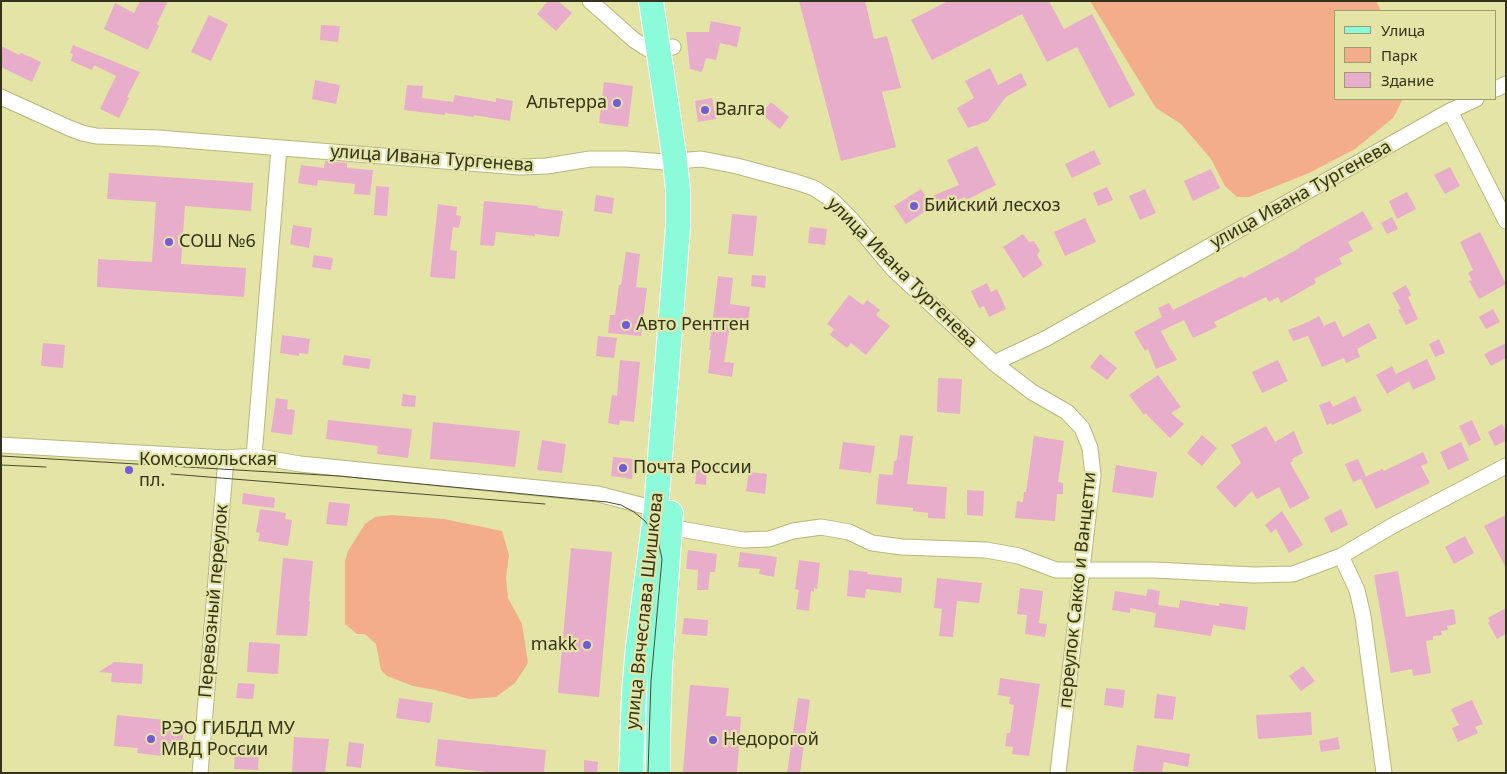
<!DOCTYPE html>
<meta charset="utf-8">
<style>
body{margin:0}
#map{position:relative;width:1507px;height:774px;overflow:hidden;background:#e4e4a7;font-family:"Noto Sans",sans-serif}
canvas{display:block}
.frame{position:absolute;inset:0;border:2px solid #33331b;pointer-events:none}
.legend{position:absolute;left:1334px;top:10px;width:162px;height:90px;box-sizing:border-box;background:#e4e4a7;border:1px solid #9d9d6f;margin:0;padding:6px 9px;list-style:none;font-size:15px;color:#33331b}
.legend li{display:flex;align-items:center;gap:10px;height:25px}
.legend b{width:25px;border:1px solid #9d9d6f}
</style>
<div id="map">
<canvas width="1507" height="774"></canvas>
<div class="frame"></div>
<ul class="legend">
<li><b style="height:6px;background:#8bfbda"></b>Улица</li>
<li><b style="height:14px;background:#f3ad8a"></b>Парк</li>
<li><b style="height:14px;background:#e8adca"></b>Здание</li>
</ul>
</div>
<script>
const context = document.querySelector('canvas').getContext('2d');
context.lineJoin = 'round';
function fill(path, color) {
  context.fillStyle = color;
  context.fill(path, 'evenodd');
}
function toPath(rows) {
  const path = new Path2D();
  for (const r of rows) {
    path.moveTo(r[0], r[1]);
    for (let i = 2; i < r.length; i += 2) path.lineTo(r[i], r[i + 1]);
  }
  return path;
}
function trace(path, color, width, dash) {
  context.strokeStyle = color;
  context.lineWidth = width;
  context.lineCap = dash ? 'butt' : 'round';
  context.setLineDash(dash || []);
  context.stroke(path);
}
function drawText(font, color, halo, rows, align = 'center') {
  context.font = font + ' "Noto Sans",sans-serif';
  context.lineWidth = 4.5;
  context.setLineDash([]);
  context.textBaseline = 'middle';
  context.strokeStyle = halo;
  context.fillStyle = color;
  for (const [text, x, y, turn = 0] of rows) {
    context.save();
    context.translate(x, y);
    context.rotate((+turn || 0) * Math.PI / 180);
    context.textAlign = isNaN(turn) ? turn : align;
    if (halo) context.strokeText(text, 0, 0);
    context.fillText(text, 0, 0);
    context.restore();
  }
}
const green = toPath([
 [1090,1,1376,1,1381,11,1336,11,1336,99,1403,99,1393,118,1355,149,1309,173,1249,197,1237,197,1225,186,1211,159,1181,124,1156,108],
 [392,515,444,519,502,531,509,555,506,578,508,598,522,624,528,663,515,683,496,697,469,699,436,690,413,686,387,676,381,670,376,644,365,634,357,634,345,624,345,561,348,551,365,524,375,517]
]);
const building = toPath([
 [140,1,168,1,157,24,159,26,148,50,104,29,115,3,134,13],
 [548,1,558,1,572,13,556,31,537,14],
 [799,1,865,1,874,39,887,36,901,88,882,92,896,147,841,161],
 [948,1,1049,1,1064,29,1092,14,1135,95,1109,108,1077,47,1047,62,1022,14,932,60,911,20],
 [209,15,228,24,211,61,191,52],
 [711,21,741,27,737,47,720,43,716,60,706,58,702,72,690,69,686,32,709,32],
 [321,25,340,26,338,42,320,40],
 [73,45,140,72,127,97,129,98,119,118,100,109,116,76,94,65,92,70,71,61,73,54,70,53],
 [1,46,19,55,21,53,41,62,32,82,1,67],
 [990,68,998,85,1021,73,1027,85,1006,97,988,121,968,128,957,108,974,98,965,81],
 [315,80,340,85,336,104,312,99],
 [604,82,633,86,628,127,599,123],
 [407,85,423,86,422,98,453,102,455,95,496,102,496,98,513,101,510,121,474,115,474,117,445,113,445,115,404,110],
 [712,98,716,119,698,122,695,101],
 [771,102,789,117,780,129,761,114],
 [977,146,996,185,966,200,965,197,940,207,938,203,906,224,894,206,921,189,927,198,959,185,947,160],
 [1094,150,1101,164,1072,178,1065,164],
 [325,161,347,163,347,168,373,170,370,195,354,194,355,184,318,180,317,186,298,183,301,165,324,168],
 [1450,167,1460,186,1445,194,1434,175],
 [1211,169,1220,188,1193,201,1184,181],
 [109,173,253,183,251,211,185,206,181,264,246,268,244,297,97,287,98,259,152,262,156,202,107,199],
 [376,186,389,187,387,216,374,215],
 [1107,187,1113,200,1098,206,1093,193],
 [1145,189,1156,213,1140,220,1129,196],
 [1407,192,1416,209,1397,219,1389,201],
 [596,195,614,198,612,214,594,211],
 [484,201,538,206,538,208,563,211,559,237,535,234,535,236,496,232,494,246,480,245],
 [438,204,457,207,456,215,461,216,459,228,453,227,450,250,457,251,455,279,430,277],
 [1363,211,1373,229,1348,242,1353,251,1339,258,1342,264,1314,279,1316,283,1281,303,1278,297,1269,302,1266,297,1214,322,1217,327,1193,338,1184,320,1161,331,1171,351,1172,350,1177,360,1156,369,1148,349,1145,351,1134,332,1162,317,1158,308,1169,303,1173,310,1242,276,1243,278,1300,248,1299,247],
 [732,214,757,216,753,256,728,254],
 [1392,217,1398,229,1387,234,1381,223],
 [1085,218,1096,242,1065,256,1054,232],
 [293,225,312,228,309,248,290,244],
 [810,227,827,229,825,245,808,243],
 [1480,232,1506,284,1479,299,1469,281,1472,280,1468,273,1473,270,1460,242],
 [1023,234,1029,242,1034,241,1040,251,1037,255,1043,265,1023,278,1003,247],
 [626,252,640,254,636,287,647,288,641,336,608,333,610,315,615,315,619,285,621,285],
 [314,255,333,258,331,270,312,267],
 [752,275,766,276,765,288,751,286],
 [718,276,733,278,730,304,750,307,748,321,731,319,724,362,734,363,732,377,708,373,711,350,709,350],
 [987,283,991,292,997,289,1006,309,989,317,984,306,979,308,971,291],
 [1406,285,1411,295,1408,297,1418,319,1406,325,1398,310,1401,309,1392,293],
 [849,295,863,305,867,300,880,310,876,315,890,326,866,355,851,343,847,348,830,335,834,329,827,324],
 [1493,309,1500,322,1486,329,1479,317],
 [1319,316,1324,326,1335,321,1343,337,1369,323,1377,338,1357,349,1360,357,1346,363,1344,358,1322,367,1308,336,1293,341,1288,330,1308,322],
 [282,335,310,339,308,354,299,353,299,356,280,353],
 [598,336,617,338,614,358,596,356],
 [1439,339,1445,353,1435,357,1429,344],
 [43,343,65,345,63,368,41,366],
 [1506,343,1506,358,1491,366,1484,354],
 [1100,354,1117,368,1107,380,1090,367],
 [344,355,371,359,369,369,342,365],
 [1427,359,1436,379,1413,390,1409,381,1387,394,1376,375,1392,366,1396,374],
 [620,360,640,362,634,422,620,420,619,425,608,423,612,395,617,396],
 [1278,360,1288,381,1262,393,1252,372],
 [1158,375,1181,407,1171,413,1184,424,1170,438,1145,413,1144,415,1129,395],
 [938,378,962,379,960,414,937,412],
 [403,394,416,396,415,407,401,406],
 [1355,396,1362,411,1332,425,1331,423,1327,425,1319,405,1330,401,1333,407],
 [276,398,288,400,287,409,295,410,292,435,271,432],
 [328,420,412,429,408,458,377,454,378,446,326,439],
 [1472,420,1481,440,1469,446,1459,426],
 [433,422,520,431,515,467,470,462,430,459],
 [1502,424,1506,431,1506,441,1495,446,1488,432],
 [1266,426,1275,442,1294,431,1303,453,1292,459,1293,461,1290,463,1310,498,1290,509,1279,487,1257,499,1252,491,1235,508,1216,487,1241,463,1231,445],
 [900,435,913,436,907,484,947,487,945,519,928,518,928,513,913,511,913,508,876,504,879,474,893,475,894,462,897,459],
 [1202,435,1217,448,1202,466,1187,453],
 [1034,436,1064,441,1058,482,1063,483,1063,494,1057,494,1055,521,1015,518,1017,501,1023,502,1024,492,1026,492],
 [542,440,566,444,562,473,537,470],
 [843,442,875,446,871,473,839,469],
 [1461,442,1469,460,1448,470,1440,452],
 [1423,452,1428,463,1421,466,1430,483,1376,509,1361,479,1382,469,1384,471],
 [613,457,635,459,632,479,611,476],
 [1358,459,1366,477,1353,482,1345,464],
 [1116,465,1157,472,1153,498,1112,492],
 [697,467,707,467,706,485,695,484],
 [749,472,767,474,765,494,746,491],
 [967,490,984,491,983,516,967,515],
 [243,493,275,498,274,508,242,504],
 [329,502,350,504,347,526,326,524],
 [260,509,286,513,285,519,292,520,288,546,258,541,260,533,256,532],
 [1341,509,1348,525,1331,533,1324,518],
 [1282,511,1303,545,1289,553,1276,529,1271,533,1265,525],
 [1506,515,1506,568,1484,526],
 [1465,536,1474,553,1454,564,1445,547],
 [571,548,612,552,599,697,558,693],
 [688,550,717,554,715,572,710,572,708,590,697,590,698,570,686,569],
 [740,552,777,557,774,577,759,574,760,569,738,567],
 [283,558,313,561,309,601,310,601,307,636,276,635],
 [799,560,820,563,817,589,814,588,814,592,811,591,809,611,796,609,799,590,795,589],
 [849,570,868,572,867,574,902,578,901,593,866,589,865,598,847,596],
 [1398,571,1406,617,1454,609,1456,624,1447,626,1448,630,1441,631,1442,635,1433,636,1433,640,1426,641,1431,673,1413,676,1412,669,1391,673,1374,575],
 [937,578,982,583,979,603,957,601,953,637,939,636,942,609,934,608],
 [1020,588,1043,591,1039,623,1047,624,1045,637,1025,634,1027,615,1017,614],
 [1148,589,1160,591,1158,605,1179,608,1180,600,1219,606,1219,603,1248,607,1245,630,1213,625,1211,636,1154,627,1156,613,1130,608,1130,613,1112,610,1115,591,1146,596],
 [1506,608,1506,634,1497,639,1488,623,1490,621,1488,618],
 [684,618,708,620,707,636,682,634],
 [249,642,280,644,278,674,247,672],
 [114,662,143,664,142,684,111,682,112,673,99,672],
 [1303,666,1315,681,1301,691,1289,676],
 [1000,678,1040,684,1029,756,1012,754,1013,747,1005,746,1007,733,1010,733,1014,705,1009,704,1010,697,998,695],
 [238,683,255,684,253,699,236,698],
 [690,685,729,688,726,716,741,717,737,773,683,772],
 [1106,688,1125,690,1123,708,1104,705],
 [1157,694,1176,697,1173,720,1154,718],
 [399,698,433,703,430,723,396,718],
 [798,698,810,700,800,773,787,773],
 [1472,700,1483,724,1475,727,1478,733,1458,742,1452,728,1459,725,1451,709],
 [1311,712,1312,735,1258,739,1256,715],
 [117,715,184,722,182,751,163,750,162,756,137,753,138,748,114,746],
 [294,737,329,739,325,773,292,772],
 [1338,737,1340,749,1321,752,1319,741],
 [438,739,546,750,544,773,495,773,435,766],
 [349,742,364,744,361,768,346,766],
 [1137,745,1190,754,1188,767,1164,762,1162,773,1145,773,1133,771],
 [235,748,259,749,258,770,234,769],
 [584,760,598,762,597,773,584,772]
]);
const street = toPath([
 [590,1,634,40,648,49,659,49,673,47],
 [1496,89,1506,84],
 [1,97,69,128,82,133,96,136,158,138,519,167,547,166,590,159,626,159,665,162,701,159,737,166,796,182,814,188,832,200,851,219,893,269,994,363,1032,392,1067,412,1082,428,1090,448,1093,475,1058,773],
 [1450,111,1506,221],
 [994,363,1045,339,1450,111,1476,99],
 [1,445,226,458,254,456,300,464,598,494,656,509],
 [254,456,279,148],
 [669,527,743,540,769,539,793,531,821,527,849,532,872,543,902,547,986,550,1019,556,1056,570,1154,570,1254,575,1293,574,1341,556,1392,526,1506,466],
 [1341,556,1357,590,1363,616,1384,773],
 [200,773,226,458]
]);
const primary = toPath([
 [631,773,634,693,638,646,656,509,678,227,678,190,675,161,651,1],
 [658,773,658,737,660,668,671,513]
]);
const tram = toPath([
 [1,456,339,476,607,502,621,505,634,512,645,521,653,532,659,545,662,559,651,681,648,773],
 [1,465,46,467],
 [171,474,545,504]
]);
const markers = [
 [617,103,5,"#735bd5"],
 [705,110,5,"#735bd5"],
 [914,206,5,"#735bd5"],
 [169,242,5,"#735bd5"],
 [626,325,5,"#735bd5"],
 [623,468,5,"#735bd5"],
 [129,470,5,"#735bd5"],
 [587,645,5,"#735bd5"],
 [151,739,5,"#735bd5"],
 [713,740,5,"#735bd5"]
];
const poiNames = [
 ["Альтерра",607,103,"right"],
 ["Валга",715,110],
 ["Бийский лесхоз",924,206],
 ["СОШ №6",179,242],
 ["Авто Рентген",636,325],
 ["Комсомольская",139,460],
 ["пл.",139,481],
 ["Почта России",633,468],
 ["makk",577,645,"right"],
 ["РЭО ГИБДД МУ",161,729],
 ["МВД России",161,750],
 ["Недорогой",723,740]
];
const streetNames = [
 ["улица Ивана Тургенева",432,159,4],
 ["улица Ивана Тургенева",1301,195,-29],
 ["улица Ивана Тургенева",902,273,45],
 ["переулок Сакко и Ванцетти",1078,590,-84],
 ["Перевозный переулок",214,601,-85],
 ["улица Вячеслава Шишкова",645,611,-84]
];
fill(green, '#f3ad8a');
fill(building, '#e8adca');
trace(street, '#b7b77c', 17);
trace(primary, '#fff', 26);
trace(street, '#fff', 15);
trace(primary, '#8bfbda', 24);
trace(tram, '#4b4b2e', 1);
for (const [x, y, r, color] of markers) {
  const dot = new Path2D();
  dot.arc(x, y, r, 0, 2 * Math.PI);
  context.fillStyle = color;
  context.fill(dot);
  trace(dot, '#e4e4a7', 2);
}
drawText('18px', '#33331b', '#e4e4a7', poiNames, 'left');
drawText('18px', '#33331b', '#e4e4a7', streetNames);
</script>
